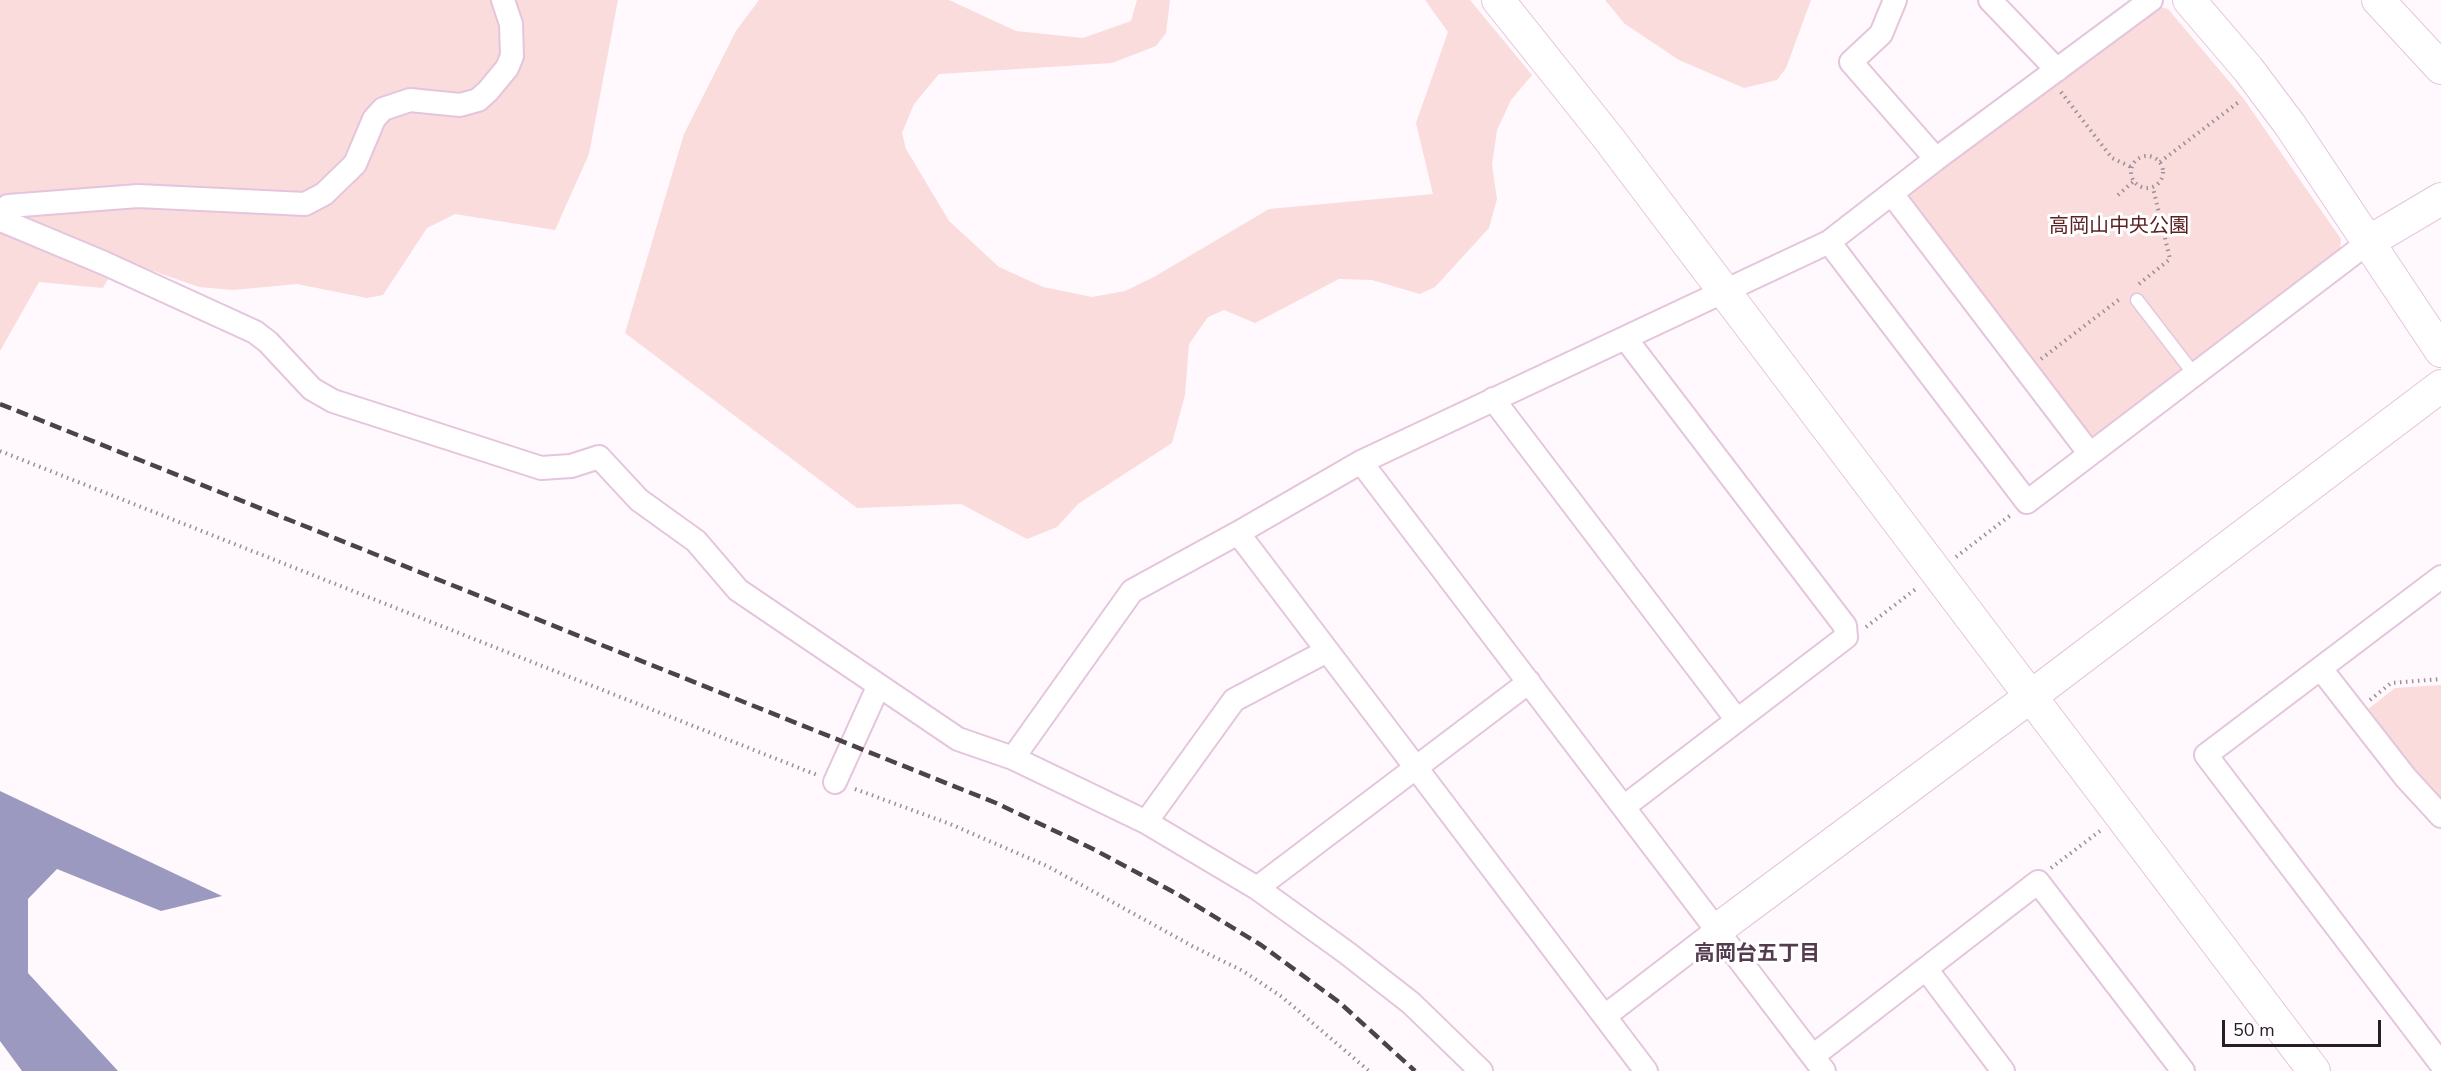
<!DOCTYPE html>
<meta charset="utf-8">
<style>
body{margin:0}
#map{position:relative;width:2441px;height:1071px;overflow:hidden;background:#fff8fd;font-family:"Nunito Sans",sans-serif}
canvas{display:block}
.scale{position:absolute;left:2222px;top:1020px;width:159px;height:27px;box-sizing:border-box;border:3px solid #281d26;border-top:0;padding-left:8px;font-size:18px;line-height:21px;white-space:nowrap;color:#281d26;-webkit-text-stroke:4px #fff;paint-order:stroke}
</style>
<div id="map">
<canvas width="2441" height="1071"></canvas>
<div class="scale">50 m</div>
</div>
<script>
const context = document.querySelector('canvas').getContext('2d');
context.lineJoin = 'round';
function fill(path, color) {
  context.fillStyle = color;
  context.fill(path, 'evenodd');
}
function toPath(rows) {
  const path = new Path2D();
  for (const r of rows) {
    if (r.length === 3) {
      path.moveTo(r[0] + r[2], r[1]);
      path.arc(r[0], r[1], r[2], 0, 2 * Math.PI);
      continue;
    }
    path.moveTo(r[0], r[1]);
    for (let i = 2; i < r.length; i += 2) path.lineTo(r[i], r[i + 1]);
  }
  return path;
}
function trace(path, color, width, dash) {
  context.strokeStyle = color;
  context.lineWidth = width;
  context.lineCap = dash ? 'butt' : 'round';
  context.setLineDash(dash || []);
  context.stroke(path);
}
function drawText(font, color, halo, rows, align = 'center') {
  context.font = font + ' "Nunito Sans","Noto Sans JP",sans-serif';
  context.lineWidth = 6;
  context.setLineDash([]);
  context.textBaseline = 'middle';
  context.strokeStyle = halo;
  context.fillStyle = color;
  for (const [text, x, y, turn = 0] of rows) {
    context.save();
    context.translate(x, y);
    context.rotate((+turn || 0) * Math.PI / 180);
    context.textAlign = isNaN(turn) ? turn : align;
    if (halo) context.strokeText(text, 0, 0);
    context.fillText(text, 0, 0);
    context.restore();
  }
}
const green = toPath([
 [0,0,618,0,589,154,555,230,455,214,427,228,383,295,367,298,297,284,233,290,199,287,119,259,103,288,39,282,0,351],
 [759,0,949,0,1016,31,1083,38,1131,21,1137,0,1170,0,1166,33,1156,46,1112,63,939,74,914,104,902,133,906,149,949,221,999,267,1043,287,1092,297,1125,291,1154,277,1269,209,1433,194,1416,123,1448,32,1425,0,1470,0,1532,75,1511,100,1497,130,1492,165,1497,199,1489,228,1435,287,1420,294,1372,280,1339,279,1255,323,1224,310,1208,317,1189,344,1185,395,1172,443,1078,504,1057,527,1027,539,961,504,857,508,625,333,684,134,736,31],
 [1605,0,1811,0,1786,68,1777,80,1744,88,1679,60,1625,24],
 [2160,7,2168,9,2243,98,2341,239,2340,250,2089,441,1903,198],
 [2441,685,2441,803,2415,774,2367,710,2395,688]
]);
const water = toPath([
 [0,791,222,896,161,911,57,869,28,899,28,973,118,1071,22,1071,0,1041]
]);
const path = toPath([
 [2061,92,2112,158,2131,167],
 [2147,172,16],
 [2160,162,2240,101],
 [2118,195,2134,181],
 [2139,284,2170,259,2153,188],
 [2041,359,2121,298],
 [0,451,817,775],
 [1956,557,2012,514],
 [1866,627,1917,588],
 [2370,700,2391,683,2441,679],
 [855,789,950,824,1047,866,1194,947,1243,971,1282,997,1369,1071],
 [2051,868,2100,831]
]);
const lane = toPath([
 [2137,300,2194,374]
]);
const street = toPath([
 [503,0,511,24,512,56,507,68,488,91,478,100,460,105,410,100,383,109,374,119,355,164,324,194,305,204,138,196,8,206,1,220,104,263,255,332,268,342,312,389,333,401,541,468,571,466,599,457,639,500,696,541,738,590,958,739,1013,758],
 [1895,0,1881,34,1851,62,1936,159],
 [1990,0,2057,70],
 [1892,194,2090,454],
 [1829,242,2027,502,2370,241],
 [1493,399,1737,720],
 [1361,462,1824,1071],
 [1238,533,1132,591,1013,758,1146,822,1257,888],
 [2441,577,2206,755,2441,1064],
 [2321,669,2406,778,2441,816],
 [835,782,878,687],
 [1625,806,1846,637,1845,626,1626,339],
 [1146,822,1234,700,1327,651],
 [1926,969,2003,1071],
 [1605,1016,1718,929],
 [1813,1056,2038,882,2183,1071],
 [1481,1071,1411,1003,1347,953,1257,888,1529,682],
 [1646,1071,1238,533,1361,462,1829,242,1936,159,2151,0]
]);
const secondary = toPath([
 [1498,0,1609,139,2314,1071],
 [2189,0,2248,69,2290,125,2441,351],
 [2378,0,2441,68],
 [2370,241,2441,199],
 [1718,929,2030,697,2441,386]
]);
const rail = toPath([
 [0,404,996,803,1093,849,1179,895,1261,945,1339,1002,1415,1071]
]);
const parkNames = [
 ["高岡山中央公園",2119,227]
];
const neighbourhoodNames = [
 ["高岡台五丁目",1757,955]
];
fill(green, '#f9dcdb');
fill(water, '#9b99c0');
trace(lane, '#e4c5dd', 15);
trace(street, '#e4c5dd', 26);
trace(secondary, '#e4c5dd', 34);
trace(path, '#999097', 4, [1.5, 4.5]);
trace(lane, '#fff', 12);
trace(street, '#fff', 22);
trace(secondary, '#fff', 32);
trace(rail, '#4c424a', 4.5, [12, 6]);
drawText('20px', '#5c2122', '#fff', parkNames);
drawText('bold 21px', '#543b4f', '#fff', neighbourhoodNames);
</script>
